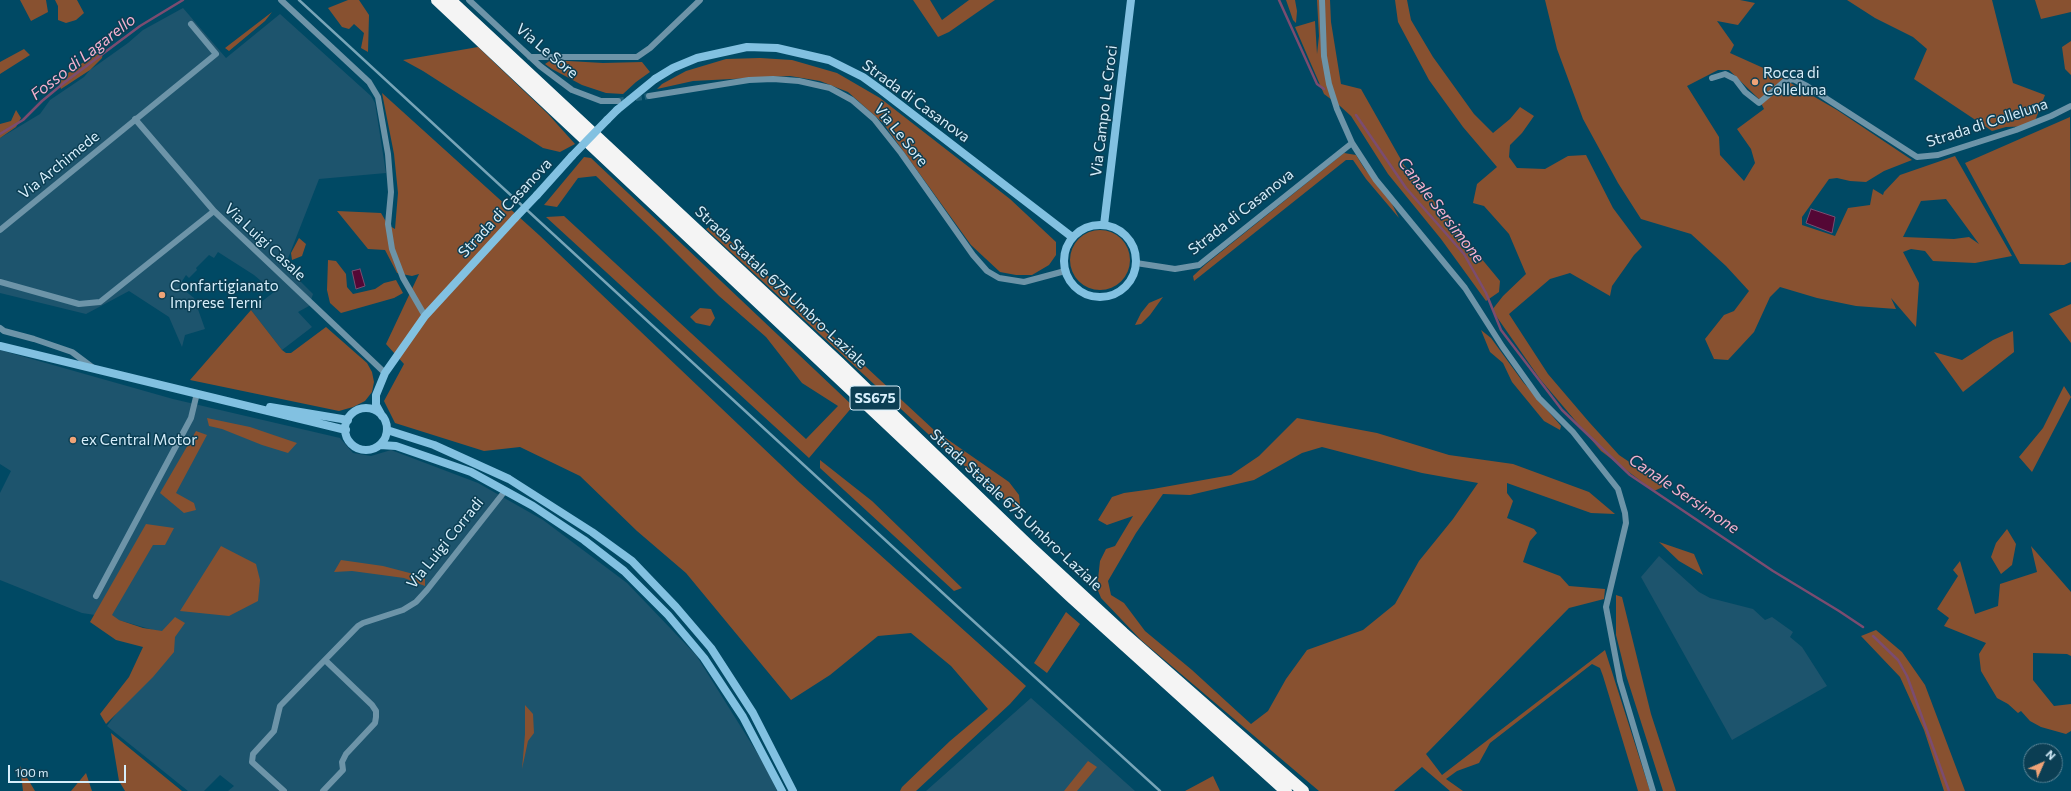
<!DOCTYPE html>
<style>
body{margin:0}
#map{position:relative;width:2071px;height:791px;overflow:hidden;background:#004964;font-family:Commissioner,sans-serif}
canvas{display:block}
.north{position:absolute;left:2023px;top:743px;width:40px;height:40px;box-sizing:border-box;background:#0b3e53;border:1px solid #5c8496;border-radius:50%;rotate:45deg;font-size:11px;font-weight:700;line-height:16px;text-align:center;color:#d6eefb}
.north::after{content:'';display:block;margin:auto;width:14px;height:18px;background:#efa377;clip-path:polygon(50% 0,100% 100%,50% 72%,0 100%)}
.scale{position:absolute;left:8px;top:765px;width:118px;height:18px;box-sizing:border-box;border:2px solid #d6eefb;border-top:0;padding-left:5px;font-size:12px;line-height:14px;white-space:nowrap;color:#d6eefb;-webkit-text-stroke:3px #0b3e53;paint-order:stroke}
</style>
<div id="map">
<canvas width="2071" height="791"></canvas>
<div class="north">N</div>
<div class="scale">100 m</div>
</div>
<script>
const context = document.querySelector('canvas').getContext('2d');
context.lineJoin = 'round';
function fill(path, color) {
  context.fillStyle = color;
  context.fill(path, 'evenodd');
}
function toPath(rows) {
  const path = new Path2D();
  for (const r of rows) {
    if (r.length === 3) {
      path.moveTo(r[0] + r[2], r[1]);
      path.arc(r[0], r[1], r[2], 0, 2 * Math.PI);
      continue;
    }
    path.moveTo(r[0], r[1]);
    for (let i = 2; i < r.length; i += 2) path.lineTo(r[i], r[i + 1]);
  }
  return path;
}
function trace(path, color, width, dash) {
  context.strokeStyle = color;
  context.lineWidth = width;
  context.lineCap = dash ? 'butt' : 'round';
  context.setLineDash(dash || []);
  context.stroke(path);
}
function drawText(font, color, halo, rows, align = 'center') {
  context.font = font + ' Commissioner,sans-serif';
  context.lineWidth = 3;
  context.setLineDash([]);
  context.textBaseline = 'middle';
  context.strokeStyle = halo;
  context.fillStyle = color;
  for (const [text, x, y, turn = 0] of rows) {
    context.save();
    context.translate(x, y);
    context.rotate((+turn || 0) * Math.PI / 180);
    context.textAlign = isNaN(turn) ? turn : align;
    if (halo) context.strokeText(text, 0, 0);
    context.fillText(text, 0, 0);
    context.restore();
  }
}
const built = toPath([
 [183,8,226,58,280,14,371,96,375,103,386,173,319,179,285,266,313,294,309,306,298,312,312,327,282,350,251,310,274,292,254,275,218,252,214,258,209,255,196,268,197,270,189,278,186,275,179,286,194,298,205,329,185,335,182,347,169,317,129,291,86,314,0,293,0,138,40,114,50,100,84,77,90,70,128,43,143,30],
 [0,350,173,399,340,438,353,453,371,456,391,450,478,483,543,520,627,583,696,655,766,767,777,791,228,791,234,786,220,775,204,791,188,791,107,726,174,636,108,617,82,613,0,580,0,493,11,471,0,464],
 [1659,556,1699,592,1710,598,1753,609,1765,620,1772,617,1793,632,1790,637,1802,647,1827,686,1732,740,1641,577],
 [1031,698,1057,721,1135,791,926,791]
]);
const green = toPath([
 [20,0,46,0,48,12,31,21],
 [55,0,77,0,84,13,76,20,66,23,58,20,58,6],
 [348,0,359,0,369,15,368,52,361,48,364,33,354,24,349,29,342,27,328,8],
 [913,0,930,0,942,20,969,0,995,0,949,32,938,37],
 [1286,0,1295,0,1297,11,1296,23,1293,20],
 [1317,0,1330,0,1331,22,1341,84,1361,89,1404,165,1500,281,1499,292,1486,301,1441,239,1388,174,1351,116,1340,106,1324,94,1295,27,1315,21,1317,54,1319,36],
 [1395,0,1407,0,1411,20,1433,57,1474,114,1493,133,1510,119,1520,107,1534,116,1522,133,1510,145,1509,157,1517,168,1545,169,1568,156,1586,155,1613,208,1642,247,1634,255,1612,286,1610,296,1570,273,1550,279,1509,314,1548,374,1589,422,1619,455,1665,486,1654,491,1601,451,1540,379,1492,310,1503,296,1526,274,1509,234,1484,206,1473,203,1477,184,1497,167,1463,127,1429,80,1398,22],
 [1545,0,1740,0,1755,3,1738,25,1717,21,1734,45,1730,53,1770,71,1837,110,1912,160,1884,171,1866,182,1850,181,1837,178,1829,179,1802,217,1802,225,1835,236,1848,208,1870,205,1873,189,1883,195,1884,192,1900,175,1955,156,2012,256,1975,263,1933,261,1925,251,1911,249,1903,252,1919,283,1916,327,1891,298,1896,309,1856,306,1817,298,1780,287,1770,297,1754,332,1728,360,1714,359,1705,339,1724,315,1734,311,1749,291,1726,266,1691,234,1641,219,1618,183,1583,119,1557,49],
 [1718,70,1729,70,1759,99,1764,109,1737,129,1751,149,1755,163,1744,181,1720,155,1719,137,1687,86],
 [1946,199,1979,244,1969,237,1954,239,1903,237,1921,201],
 [1847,0,1992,0,2013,83,2045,95,2033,126,2006,127,1992,131,1914,79,1927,49,1913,37,1875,18],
 [2035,0,2071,0,2071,12,2041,19],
 [272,12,265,21,229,51,225,48],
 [2071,41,2071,75,2065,69,2062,47],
 [478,47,548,114,575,144,560,152,543,148,423,71,403,60],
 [24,49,30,55,0,74,0,62],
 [101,50,103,52,102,58,90,70,61,89,58,80],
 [760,58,792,60,837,73,880,98,1010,199,1056,242,1056,255,1049,265,1032,275,1016,275,1000,272,971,245,883,123,848,92,820,81,790,76,693,81,657,89,662,84,686,71,726,59],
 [551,60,603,63,642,62,650,72,636,82,623,94,606,93,582,85,552,69,545,64],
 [382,93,539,235,800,483,1026,686,1010,704,916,791,900,791,902,787,950,741,988,709,951,666,911,633,878,636,830,675,791,700,686,573,637,531,580,476,520,447,484,451,395,423,384,401,404,364,386,344,419,274,412,276,397,273,385,250,368,249,337,211,381,213,388,225,395,229,398,193,394,154],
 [16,110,21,118,16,127,0,138,0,124,11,121],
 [2070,117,2071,262,2064,265,2020,264,1965,163],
 [1344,153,1356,155,1364,168,1390,200,1399,218,1366,179,1353,160,1346,160,1194,281,1193,276,1206,264],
 [584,157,591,158,853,406,809,458,546,217,564,216,806,439,838,406,802,383,766,337,719,296,659,236,596,176,578,178,557,207,544,205],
 [713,225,934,430,1009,482,1019,495,1021,514,940,445,706,229],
 [1100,260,30],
 [299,238,306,244,302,256,292,260,291,253],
 [328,260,336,261,346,274,347,287,353,294,375,289,384,283,396,280,403,293,394,298,341,313,330,303,327,290],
 [1163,297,1150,315,1141,324,1135,325,1141,313,1149,303],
 [2071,304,2071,343,2049,314],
 [700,308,711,309,715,318,710,326,696,323,690,317],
 [251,310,282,350,286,353,291,353,326,327,367,363,372,372,374,382,372,392,365,401,353,407,339,411,190,380],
 [1481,330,1491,338,1523,382,1561,426,1560,430,1544,421,1512,382,1503,363,1490,352],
 [2013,331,2014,352,1963,392,1934,352,1962,360,1993,340],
 [2064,386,2071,397,2032,472,2019,457,2043,428],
 [207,418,250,427,297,443,288,453,262,445,222,429,209,426],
 [1297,418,1377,433,1449,455,1513,464,1589,492,1615,514,1591,513,1507,483,1507,493,1513,501,1507,518,1534,529,1537,533,1530,541,1523,562,1560,576,1569,586,1605,589,1604,599,1569,608,1426,754,1442,775,1605,650,1650,791,1638,791,1603,676,1600,668,1592,664,1490,743,1479,763,1457,771,1446,779,1463,791,1450,791,1422,767,1394,791,1319,791,1141,640,1101,598,1097,588,1100,561,1106,549,1115,546,1133,516,1107,525,1098,520,1112,497,1124,493,1153,489,1231,475,1259,456],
 [1322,447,1422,473,1478,483,1453,519,1419,561,1395,604,1363,630,1307,650,1286,679,1268,711,1251,724,1192,670,1145,631,1124,603,1111,595,1108,581,1136,533,1163,494,1190,495,1254,480,1302,453],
 [196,431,207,435,176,493,194,503,196,510,184,513,160,493],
 [820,460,872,501,962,588,954,591,820,468],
 [146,524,174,528,165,545,153,545,112,615,119,620,143,628,162,631,175,617,185,623,175,637,174,652,153,677,106,724,100,714,129,677,143,647,116,640,90,622],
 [2007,529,2016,544,2012,565,2001,574,1991,557,1996,543],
 [1659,542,1694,554,1703,575,1679,561],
 [221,546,256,564,260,580,258,601,229,616,180,611],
 [2031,546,2071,592,2071,656,2067,654,2033,653,2033,680,2054,706,2071,704,2071,731,2066,734,2041,727,2030,721,2021,711,2018,713,2008,704,1997,698,1981,671,1979,654,1986,643,1944,626,1949,618,1937,609,1958,576,1953,570,1960,561,1975,614,1998,606,2000,584,2037,572],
 [341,560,383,566,425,577,425,586,404,578,352,571,334,572],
 [1616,595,1622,597,1651,714,1676,791,1663,791,1626,675,1616,635],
 [1066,612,1080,624,1047,673,1034,663],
 [1876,630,1902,652,1925,685,1965,791,1944,791,1924,730,1900,677,1861,636],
 [525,705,533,714,534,733,528,741,522,769,525,734],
 [111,733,182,791,125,791,119,781],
 [1088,761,1097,767,1077,791,1064,791],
 [20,766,35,791,23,791],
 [86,773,92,791,71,791],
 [1213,776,1220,791,1185,791]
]);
const water = toPath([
 [1811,209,1835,217,1832,233,1806,223,1811,209],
 [360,269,365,286,356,289,352,271,360,269]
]);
const stream = toPath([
 [1279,0,1317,84,1324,89],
 [1356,115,1406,188,1464,254,1486,293,1501,330,1562,410,1630,475,1773,571,1839,611,1863,627],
 [0,134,23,120,42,101,65,82,140,26,183,0],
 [1873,636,1898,660,1907,676,1949,791]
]);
const streetTunnel = toPath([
 [618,101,649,96]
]);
const street = toPath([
 [281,0,369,82,378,97,388,154,391,192,388,224,392,249,403,278,425,316],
 [469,0,540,66,572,90,601,101,618,101],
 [1322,0,1324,56,1329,84,1337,109,1352,143,1376,180,1465,288,1502,346,1539,398,1573,432,1618,489,1625,513,1626,523,1606,607,1620,681,1653,791],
 [530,57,637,57,650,48,700,0],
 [1712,78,1725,74,1735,79,1745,92,1759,103,1785,81,1793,79,1807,86,1917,157,1938,155,2016,130,2051,116,2071,106],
 [649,96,749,80,773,79,799,81,830,88,852,100,874,119,901,153,973,255,987,271,999,278,1024,282,1065,271],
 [135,119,214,211],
 [0,230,216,54,191,24],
 [1136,263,1175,269,1199,265,1352,143],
 [0,282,79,304,100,302,214,211,385,373],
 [0,328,4,331,34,339,72,352,92,367],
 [96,596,191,418,197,393],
 [284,791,252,762,253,754,274,731,280,706,358,626,363,623,403,610,416,602,427,590,505,491],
 [323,791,343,770,342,762,346,754,375,723,376,717,376,711,372,705,325,660]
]);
const secondary = toPath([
 [655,79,673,68,697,58,747,47,777,48,829,60,863,77,881,90,1072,237],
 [607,120,617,110],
 [537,195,572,156],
 [1100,261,36],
 [1104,225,1131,0],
 [0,346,346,430],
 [270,407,348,420],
 [366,429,21],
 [382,416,376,405,376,395,385,373,425,316,515,218],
 [387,430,434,445,509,479,592,532,632,561,676,607,711,648,753,713,793,791],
 [380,445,396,446,471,472,533,506,584,540,624,571,668,615,704,658,743,717,782,791]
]);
const highway = toPath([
 [437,0,1070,596,1286,791],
 [450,0,839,363,1029,546,1123,633,1303,791]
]);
const rail = toPath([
 [299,0,958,607,1160,791]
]);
const secondaryBridge = toPath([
 [617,110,655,79],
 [572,156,607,120],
 [515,218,537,195]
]);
const markers = [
 [1755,82,4,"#efa377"],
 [162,295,4,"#efa377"],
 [73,440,4,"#efa377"]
];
const shields = [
 [875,398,50]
];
const shieldNames = [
 ["SS675",875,398]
];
const streetNames = [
 ["Via Le Sore",547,51,40],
 ["Strada di Casanova",916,101,36],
 ["Via Campo Le Croci",1104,111,-83],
 ["Strada di Colleluna",1987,123,-18],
 ["Via Le Sore",901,135,51],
 ["Via Archimede",59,165,-39],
 ["Strada di Casanova",505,208,-47],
 ["Strada di Casanova",1241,212,-38],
 ["Via Luigi Casale",265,242,43],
 ["Strada Statale 675 Umbro-Laziale",781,287,43],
 ["Strada Statale 675 Umbro-Laziale",1016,510,43],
 ["Via Luigi Corradi",445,543,-51]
];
const poiNames = [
 ["Rocca di",1763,73],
 ["Colleluna",1763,90],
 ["Confartigianato",170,286],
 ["Imprese Terni",170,303],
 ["ex Central Motor",81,440]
];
const waterNames = [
 ["Fosso di Lagarello",83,57,-38],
 ["Canale Sersimone",1441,210,52],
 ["Canale Sersimone",1684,494,34]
];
fill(built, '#1d546d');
fill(green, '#885130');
fill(water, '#540735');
trace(water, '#7b4c70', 1);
trace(stream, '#7b4c70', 2.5);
trace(streetTunnel, '#20627b', 6, [6, 3]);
trace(street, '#6d94a8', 6);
trace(secondary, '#82c1e1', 8);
trace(highway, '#f4f4f4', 12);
trace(rail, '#77a5b8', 2.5);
trace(secondaryBridge, '#82c1e1', 8);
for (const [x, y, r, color] of markers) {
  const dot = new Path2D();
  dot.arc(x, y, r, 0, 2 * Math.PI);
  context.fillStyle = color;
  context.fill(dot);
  trace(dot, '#0b3e53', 1.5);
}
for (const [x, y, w] of shields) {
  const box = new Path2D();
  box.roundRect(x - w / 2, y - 12, w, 24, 3);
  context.fillStyle = '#0b3e53';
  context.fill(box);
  trace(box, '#d6eefb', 1);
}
drawText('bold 14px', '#d6eefb', null, shieldNames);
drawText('15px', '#d6eefb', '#0b3e53', streetNames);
drawText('15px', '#d6eefb', '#0b3e53', poiNames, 'left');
drawText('italic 16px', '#f5b1cf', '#0b3e53', waterNames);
</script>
